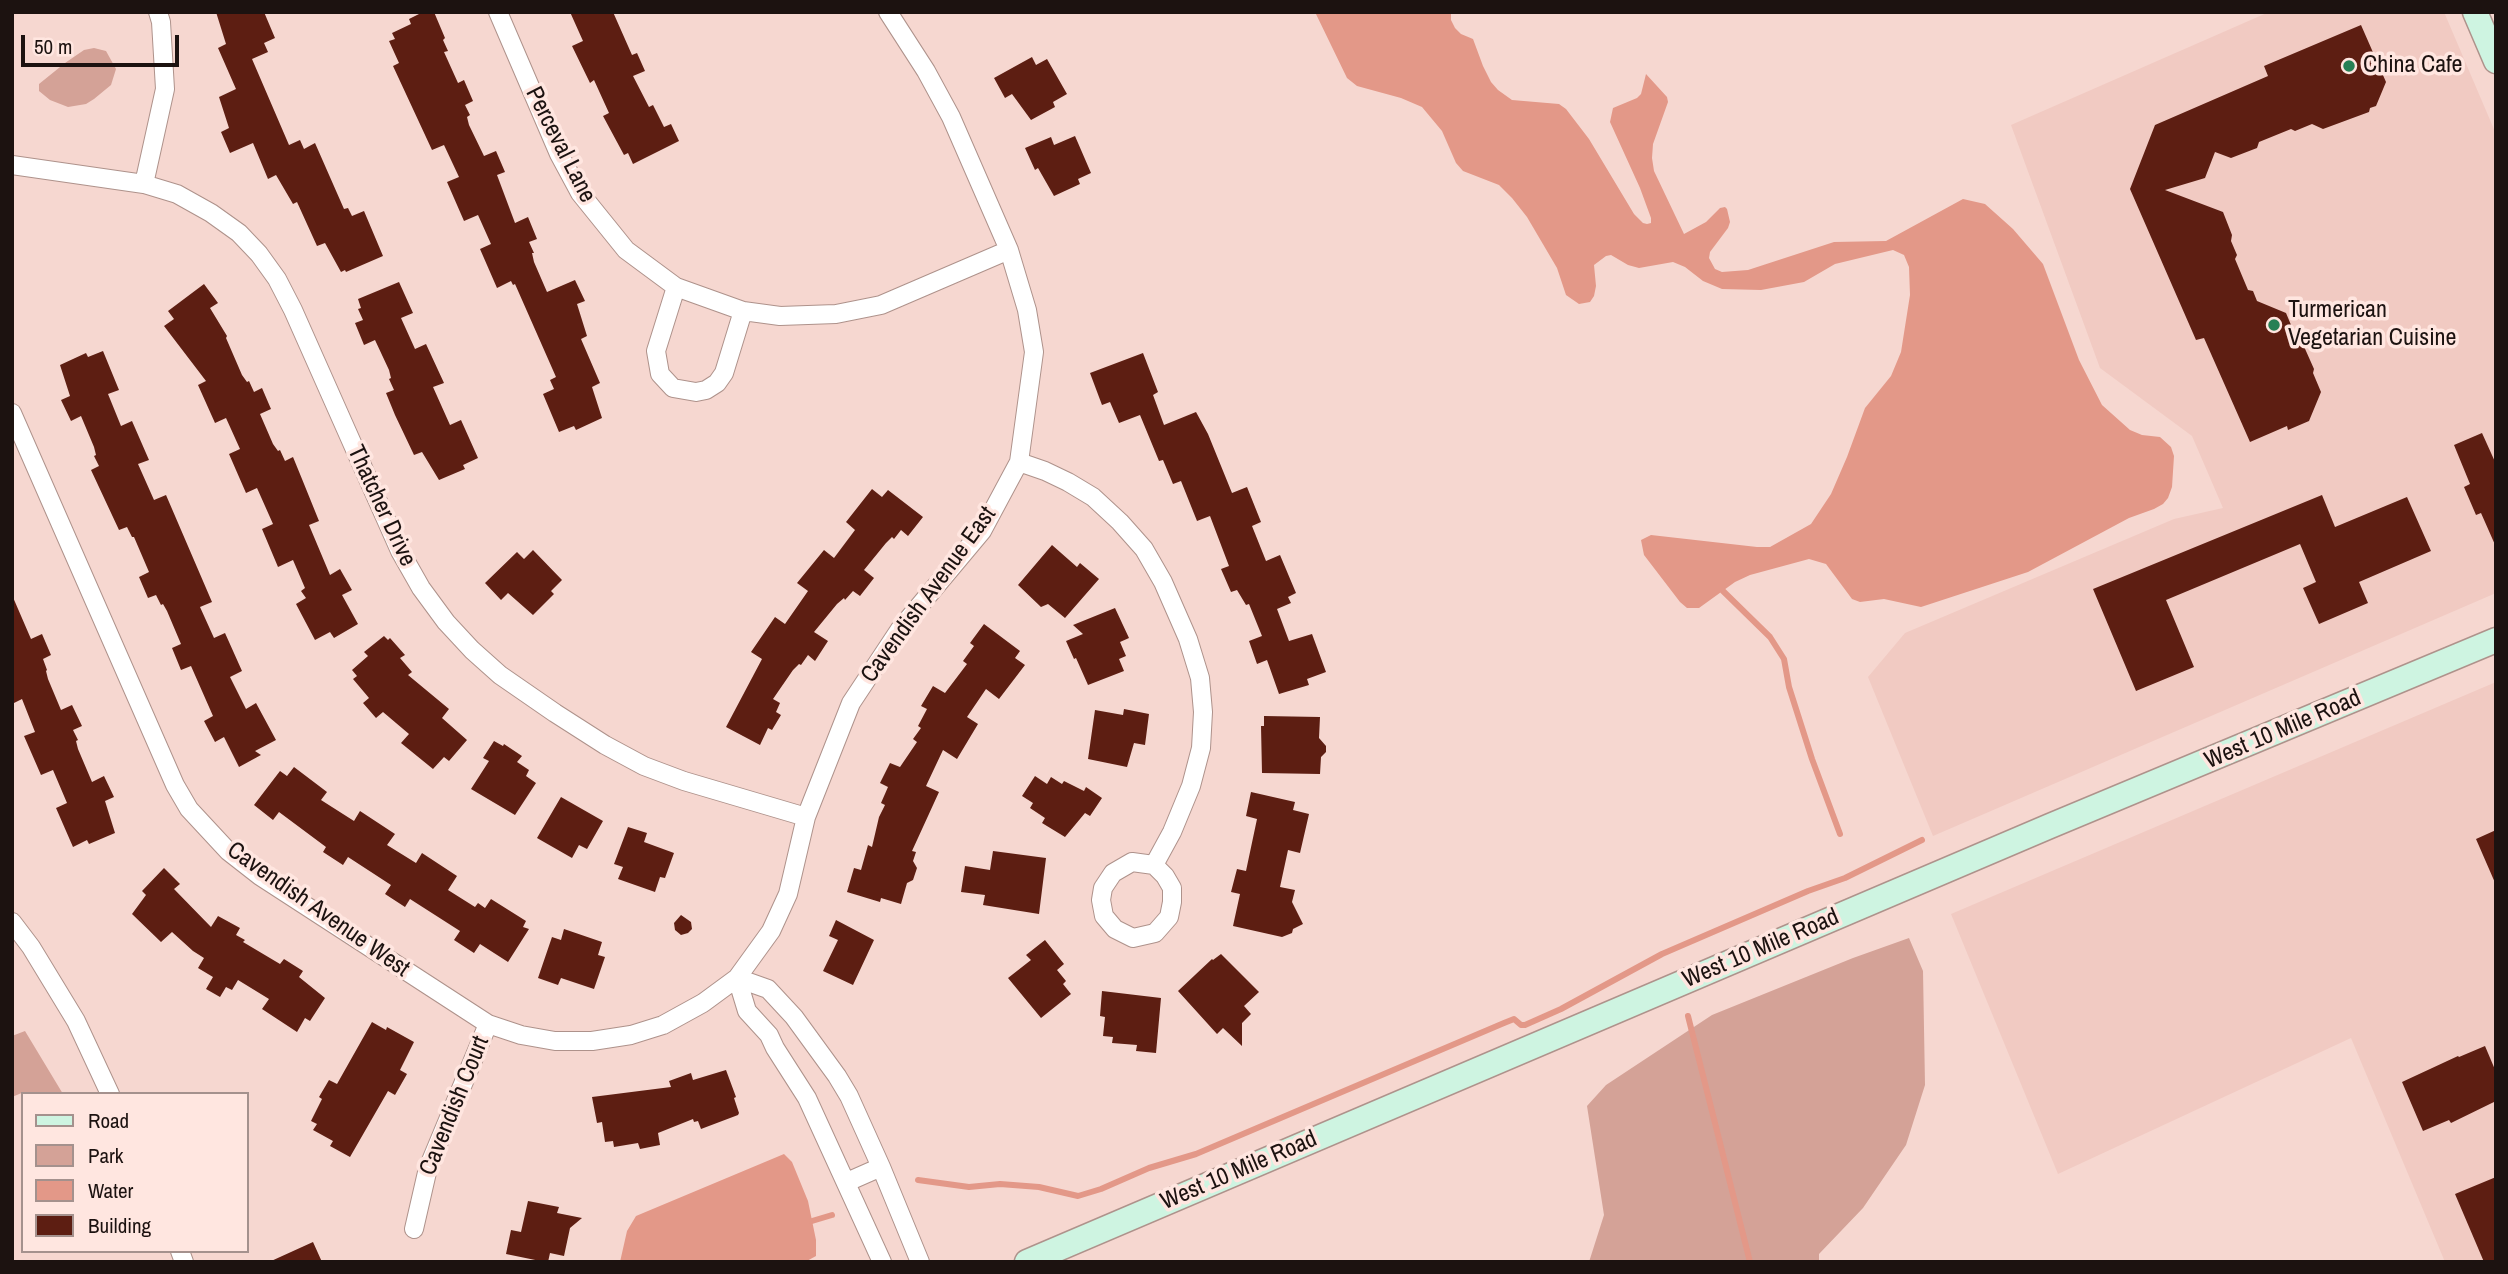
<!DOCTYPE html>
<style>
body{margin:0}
#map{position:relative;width:2508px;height:1274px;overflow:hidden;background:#f6d7d0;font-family:"Archivo Narrow",sans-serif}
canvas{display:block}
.frame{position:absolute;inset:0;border:14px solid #1c1210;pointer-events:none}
.legend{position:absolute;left:21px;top:1092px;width:228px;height:161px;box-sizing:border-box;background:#ffe6e0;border:2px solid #a4918d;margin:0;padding:9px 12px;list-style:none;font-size:21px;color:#1c1210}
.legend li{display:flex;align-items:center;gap:14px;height:35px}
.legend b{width:35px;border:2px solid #a4918d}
.scale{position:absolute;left:21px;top:35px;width:158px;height:32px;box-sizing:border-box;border:4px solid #1c1210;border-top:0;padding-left:9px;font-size:21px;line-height:24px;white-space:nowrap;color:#1c1210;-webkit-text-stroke:5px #ffe6e0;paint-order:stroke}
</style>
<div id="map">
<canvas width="2508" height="1274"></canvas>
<div class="frame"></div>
<ul class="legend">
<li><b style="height:9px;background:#cef4e1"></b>Road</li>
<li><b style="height:19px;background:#d4a297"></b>Park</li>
<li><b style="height:19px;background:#e39888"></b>Water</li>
<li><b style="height:19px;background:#5d1e12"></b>Building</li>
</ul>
<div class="scale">50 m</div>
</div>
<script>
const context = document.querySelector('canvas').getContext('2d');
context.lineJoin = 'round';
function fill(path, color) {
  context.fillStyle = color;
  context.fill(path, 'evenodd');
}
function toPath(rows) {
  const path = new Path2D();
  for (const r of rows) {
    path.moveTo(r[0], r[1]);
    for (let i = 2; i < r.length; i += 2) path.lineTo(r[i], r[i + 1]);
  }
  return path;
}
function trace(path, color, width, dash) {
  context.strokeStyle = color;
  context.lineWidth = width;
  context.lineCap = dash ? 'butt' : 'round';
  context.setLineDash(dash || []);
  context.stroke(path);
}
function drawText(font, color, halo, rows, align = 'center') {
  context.font = font + ' "Archivo Narrow",sans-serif';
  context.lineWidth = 7;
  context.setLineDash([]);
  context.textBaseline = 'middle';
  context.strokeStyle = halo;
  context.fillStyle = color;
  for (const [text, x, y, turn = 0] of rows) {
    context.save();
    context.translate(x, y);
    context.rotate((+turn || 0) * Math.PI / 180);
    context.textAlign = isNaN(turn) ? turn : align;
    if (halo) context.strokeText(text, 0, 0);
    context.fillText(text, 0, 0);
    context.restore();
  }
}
const built = toPath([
 [2269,12,2444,12,2496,134,2496,593,1933,836,1868,677,1905,633,2174,519,2223,508,2192,436,2100,368,2011,125],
 [2496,682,2496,1262,2445,1262,2351,1038,2058,1174,1951,914]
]);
const green = toPath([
 [94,48,106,51,116,69,111,85,94,99,86,104,68,107,50,100,39,91,39,84,65,63,84,50],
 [1909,938,1923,971,1925,1085,1906,1145,1863,1208,1819,1254,1819,1262,1589,1262,1604,1215,1587,1106,1606,1085,1712,1015,1853,958],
 [25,1031,63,1094,25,1094,24,1092,12,1097,12,1036]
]);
const water = toPath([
 [1315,12,1451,12,1451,20,1455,28,1461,34,1473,39,1483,66,1491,82,1498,90,1512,100,1559,104,1566,109,1589,139,1634,214,1643,223,1647,224,1651,223,1651,218,1640,188,1610,122,1613,108,1637,98,1641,94,1646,74,1667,97,1668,102,1653,144,1652,158,1654,171,1684,234,1706,222,1720,208,1725,207,1727,209,1730,222,1728,228,1710,252,1709,258,1715,269,1722,272,1748,270,1834,242,1886,241,1963,199,1985,204,2013,229,2043,264,2079,360,2102,405,2130,430,2142,435,2160,437,2171,447,2174,456,2172,487,2168,498,2163,504,2154,509,2129,518,2028,572,1921,607,1884,599,1860,602,1852,599,1826,564,1809,559,1750,575,1735,582,1699,608,1687,608,1680,602,1644,555,1641,540,1651,535,1757,547,1770,547,1811,524,1831,494,1847,457,1865,408,1891,376,1901,352,1910,295,1909,267,1904,255,1893,250,1835,264,1804,282,1761,290,1722,289,1703,281,1685,267,1673,262,1639,268,1628,265,1611,255,1606,256,1594,265,1596,286,1594,296,1590,302,1579,304,1566,295,1557,268,1527,217,1512,198,1499,185,1463,171,1456,163,1442,131,1422,107,1401,98,1357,86,1347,78],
 [784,1154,792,1162,808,1201,816,1240,816,1256,805,1262,620,1262,627,1231,636,1216]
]);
const stream = toPath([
 [1723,591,1770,637,1784,659,1789,687,1812,759,1840,834],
 [1688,1016,1750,1262],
 [918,1180,969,1187,1000,1184,1039,1187,1078,1196,1101,1189,1149,1168,1196,1154,1504,1023,1514,1019,1521,1025,1525,1025,1561,1009,1662,954,1808,891,1845,878,1922,840],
 [812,1221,832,1215]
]);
const building = toPath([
 [216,12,264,12,275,38,264,43,268,52,252,59,289,145,300,140,304,149,315,143,344,209,348,208,352,216,364,211,383,256,346,272,345,270,341,272,325,243,317,246,297,202,293,204,276,175,268,179,253,143,230,153,221,132,229,128,219,97,236,89,218,48,226,44],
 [423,12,434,12,445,38,443,40,448,51,444,52,458,83,464,80,473,101,465,105,470,115,467,117,469,125,484,156,496,151,505,172,497,175,515,223,528,217,537,239,529,242,534,253,532,253,534,262,547,292,575,280,585,301,577,304,587,336,581,339,600,383,592,387,602,418,576,430,574,426,559,432,543,394,554,389,550,380,556,377,515,284,513,285,511,281,497,288,480,249,491,244,478,215,464,221,447,182,459,177,444,145,432,150,393,66,399,63,389,41,395,39,392,33,411,24,409,19],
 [570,12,613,12,632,55,637,53,645,71,633,76,649,107,653,105,664,127,671,124,679,141,633,164,628,153,624,155,603,116,609,113,594,80,590,83,572,46,583,41],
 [2361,25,2386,82,2376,106,2370,108,2369,112,2323,129,2312,124,2295,131,2291,129,2259,142,2257,148,2231,158,2215,152,2205,178,2165,190,2223,212,2232,235,2231,241,2237,255,2235,259,2248,290,2253,291,2257,301,2286,313,2294,332,2298,333,2314,369,2313,373,2321,392,2309,421,2288,430,2287,426,2250,442,2204,338,2196,340,2130,189,2155,125,2268,76,2264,66],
 [1032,57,1036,65,1047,59,1067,94,1053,102,1055,107,1031,120,1012,94,1005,98,994,78],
 [1075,136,1091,173,1078,179,1080,184,1054,196,1038,168,1035,170,1025,148,1051,137,1054,145],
 [399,282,413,313,401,318,415,349,426,344,444,383,433,387,450,425,461,420,478,458,463,465,465,469,439,480,422,452,414,455,395,415,386,393,394,390,389,379,391,378,389,370,375,340,364,345,355,323,363,320,358,309,361,308,358,299],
 [204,284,218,303,210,308,227,336,226,338,242,375,247,382,249,381,254,392,262,388,271,409,260,414,273,444,278,451,280,450,285,461,293,457,302,479,319,521,309,525,330,575,340,569,352,590,342,595,358,624,334,638,330,632,315,640,296,604,306,598,301,591,305,588,293,560,278,567,262,529,273,524,257,488,246,493,229,454,240,449,226,418,215,423,198,385,206,381,164,326,174,319,168,311],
 [103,351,119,390,108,394,121,426,132,421,149,460,138,464,154,500,166,495,212,602,200,607,214,638,225,633,242,671,230,677,246,709,256,703,276,740,255,751,261,755,239,767,224,737,215,742,204,721,213,716,191,666,181,670,172,648,181,644,167,611,163,604,161,605,156,595,148,598,139,577,149,572,134,537,132,537,127,527,119,530,91,470,99,466,94,456,96,455,94,447,81,416,71,421,61,400,70,396,60,365,86,353,88,357],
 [1143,353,1158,392,1153,395,1164,425,1196,412,1208,434,1232,493,1247,487,1261,522,1252,526,1266,561,1280,555,1296,593,1288,597,1291,603,1277,609,1289,641,1312,634,1326,672,1307,679,1309,685,1279,694,1267,660,1257,664,1249,641,1262,636,1249,604,1246,605,1237,590,1231,592,1221,569,1229,566,1210,516,1197,521,1181,481,1173,484,1163,460,1159,461,1140,415,1119,423,1110,402,1102,405,1090,373],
 [2482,433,2496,464,2496,547,2481,513,2476,515,2464,487,2470,484,2454,445],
 [872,489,882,497,888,490,923,517,908,536,901,530,894,539,892,537,886,543,864,570,874,578,860,596,853,591,845,600,844,598,837,604,814,632,828,641,815,661,808,655,801,665,799,664,793,670,773,699,780,703,776,712,781,715,772,730,768,728,760,745,726,727,762,659,751,652,775,617,785,624,808,591,797,583,824,550,834,558,855,530,846,522],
 [2322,495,2335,527,2407,497,2431,551,2359,582,2368,603,2319,624,2303,588,2316,582,2300,544,2166,600,2194,667,2136,691,2093,589],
 [1052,545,1077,567,1080,563,1099,579,1065,618,1048,604,1041,607,1018,585],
 [533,550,562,580,551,591,554,594,533,615,508,593,501,600,485,583,517,552,524,559],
 [12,595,31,639,42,634,51,655,43,659,47,670,46,671,48,679,61,710,72,705,82,726,73,730,78,740,76,741,78,749,92,782,104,776,114,797,105,801,115,833,89,844,87,840,73,847,56,808,67,803,53,770,41,775,24,736,35,732,22,699,12,704],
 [1115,608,1129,638,1120,642,1126,656,1119,659,1124,671,1088,685,1076,658,1074,659,1066,641,1083,634,1073,625],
 [984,624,1020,651,1015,658,1025,665,999,699,986,689,967,717,978,724,957,759,943,750,926,786,939,792,912,851,916,852,913,861,917,868,913,880,907,883,901,904,881,898,880,902,847,892,854,868,861,870,868,845,872,847,879,817,885,805,881,803,888,787,880,783,890,763,900,767,917,742,913,739,921,728,918,726,927,709,921,706,933,686,945,693,967,664,963,661,974,646,970,643],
 [384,636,388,640,390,638,405,655,400,658,412,672,408,675,449,709,442,718,467,740,449,761,444,757,433,769,401,743,409,734,383,712,376,718,363,703,369,698,353,679,357,676,352,670,368,656,364,652],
 [1124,709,1149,714,1145,745,1134,743,1127,767,1088,759,1095,710,1123,715],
 [1264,716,1320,717,1319,738,1326,746,1326,752,1321,757,1320,774,1262,773,1261,726,1264,726],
 [494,741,503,746,504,744,522,756,517,762,529,770,526,776,536,783,515,815,471,789,489,761,483,758],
 [294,767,327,792,321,800,354,821,360,811,395,834,387,845,416,863,422,853,457,876,448,890,475,907,478,903,485,908,491,899,526,921,523,927,529,929,508,962,480,944,474,953,454,940,460,931,410,899,405,907,385,894,391,885,348,857,343,865,323,852,326,847,279,812,273,820,254,805,280,771,287,776],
 [1035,776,1047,784,1051,777,1062,784,1064,781,1084,791,1086,787,1102,798,1090,816,1085,813,1065,837,1042,823,1045,818,1030,808,1033,803,1022,796],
 [1251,792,1295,802,1293,810,1309,814,1300,853,1288,850,1280,887,1295,890,1292,902,1303,924,1293,929,1292,933,1282,937,1233,926,1240,894,1231,892,1237,869,1246,871,1257,819,1246,816],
 [561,797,603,821,587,849,579,845,572,858,537,838],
 [628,827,647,833,644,842,674,853,665,878,660,877,655,892,618,879,623,867,614,864],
 [2496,830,2496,885,2476,839],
 [993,851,1046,858,1039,914,983,905,985,895,961,892,965,866,990,870],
 [164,868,180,884,174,889,211,927,218,916,240,928,236,935,245,940,243,942,280,964,284,959,303,971,299,977,325,998,310,1021,305,1018,297,1032,262,1009,269,999,238,980,232,990,226,987,220,997,206,989,213,977,198,968,204,958,193,951,172,932,161,942,132,914,146,895,142,891],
 [681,915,691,922,692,929,688,933,681,935,675,930,674,923],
 [836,920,874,940,853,985,823,971,838,940,829,936],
 [564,929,602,942,598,955,605,957,594,989,561,978,558,985,538,978,552,937,561,940],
 [1045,940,1064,964,1057,970,1066,981,1063,984,1071,994,1041,1018,1008,978,1031,960,1026,955],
 [1221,954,1259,992,1244,1006,1251,1014,1242,1023,1242,1046,1223,1028,1217,1034,1178,991,1212,959,1213,960],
 [1102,991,1161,998,1156,1053,1136,1051,1137,1045,1112,1043,1113,1037,1103,1036,1105,1017,1100,1016],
 [372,1022,386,1030,387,1027,414,1042,400,1070,407,1074,395,1095,388,1091,350,1157,330,1146,333,1141,313,1130,317,1124,311,1121,322,1099,319,1097,329,1080,337,1084],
 [2485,1046,2496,1072,2496,1101,2451,1123,2449,1120,2423,1131,2402,1082,2458,1056,2459,1057],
 [726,1070,736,1097,734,1098,739,1113,738,1115,701,1129,698,1121,694,1122,693,1119,658,1133,660,1145,640,1149,638,1143,614,1147,613,1141,605,1142,602,1122,597,1123,592,1097,671,1087,669,1081,691,1073,693,1080],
 [2496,1177,2496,1262,2484,1262,2455,1194],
 [528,1201,559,1207,557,1213,582,1218,570,1228,564,1256,550,1253,548,1262,545,1262,506,1254,511,1230,521,1232],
 [313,1242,322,1262,269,1262]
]);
const street = toPath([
 [498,12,559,154,580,193,626,250,676,287,743,311,780,316,836,314,881,305,1009,250],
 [12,165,144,184,177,194,211,213,239,233,259,254,277,279,293,310,400,551,421,588,446,622,472,650,500,675,555,713,605,745,644,766,684,781,806,817],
 [144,184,165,89,161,22,158,12],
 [676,287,656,351,660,374,673,388,696,392,706,390,717,383,724,373,743,311],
 [12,413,175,785,189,809,228,851,260,876,488,1024,521,1035,555,1041,592,1041,631,1035,663,1025,703,1003,737,978,771,931,788,894,806,817,851,703,900,629,982,531,1019,462,1034,352,1027,310,1009,250,951,117,926,71,888,12],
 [1019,462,1045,471,1068,482,1093,497,1120,522,1144,549,1163,582,1188,639,1200,678,1203,712,1201,748,1191,786,1172,832,1154,865,1132,862,1113,873,1103,888,1101,900,1104,916,1115,929,1133,938,1155,933,1169,917,1172,902,1172,888,1165,876,1154,865],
 [12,922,31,947,76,1021,110,1094],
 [847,1182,881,1167],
 [414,1229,428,1168,488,1024],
 [180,1251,184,1262],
 [882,1262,807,1098,775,1048,769,1035,747,1011,737,978,768,989,794,1017,837,1076,849,1096,881,1167,920,1262]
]);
const secondary = toPath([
 [2475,12,2496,61],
 [1027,1262,2050,826,2496,640]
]);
const markers = [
 [2349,66,7,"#268055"],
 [2274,325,7,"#268055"]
];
const poiNames = [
 ["China Cafe",2363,66],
 ["Turmerican",2288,311],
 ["Vegetarian Cuisine",2288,339]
];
const streetNames = [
 ["Perceval Lane",560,145,63],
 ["Thatcher Drive",381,506,65],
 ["Cavendish Avenue East",929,595,-54],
 ["West 10 Mile Road",2283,730,-23],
 ["Cavendish Avenue West",318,910,35],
 ["West 10 Mile Road",1761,949,-23],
 ["Cavendish Court",455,1106,-68],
 ["West 10 Mile Road",1239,1171,-23]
];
fill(built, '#f1cac2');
fill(green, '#d4a297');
fill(water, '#e39888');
trace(stream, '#e39888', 6);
fill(building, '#5d1e12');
trace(street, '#ae928b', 20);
trace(secondary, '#ae928b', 27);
trace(street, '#fff', 18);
trace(secondary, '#cef4e1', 24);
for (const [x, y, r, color] of markers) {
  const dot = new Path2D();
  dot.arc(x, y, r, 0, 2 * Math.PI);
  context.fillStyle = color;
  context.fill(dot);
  trace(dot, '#ffe6e0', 2.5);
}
drawText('24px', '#1c1210', '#ffe6e0', poiNames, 'left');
drawText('24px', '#1c1210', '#ffe6e0', streetNames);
</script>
